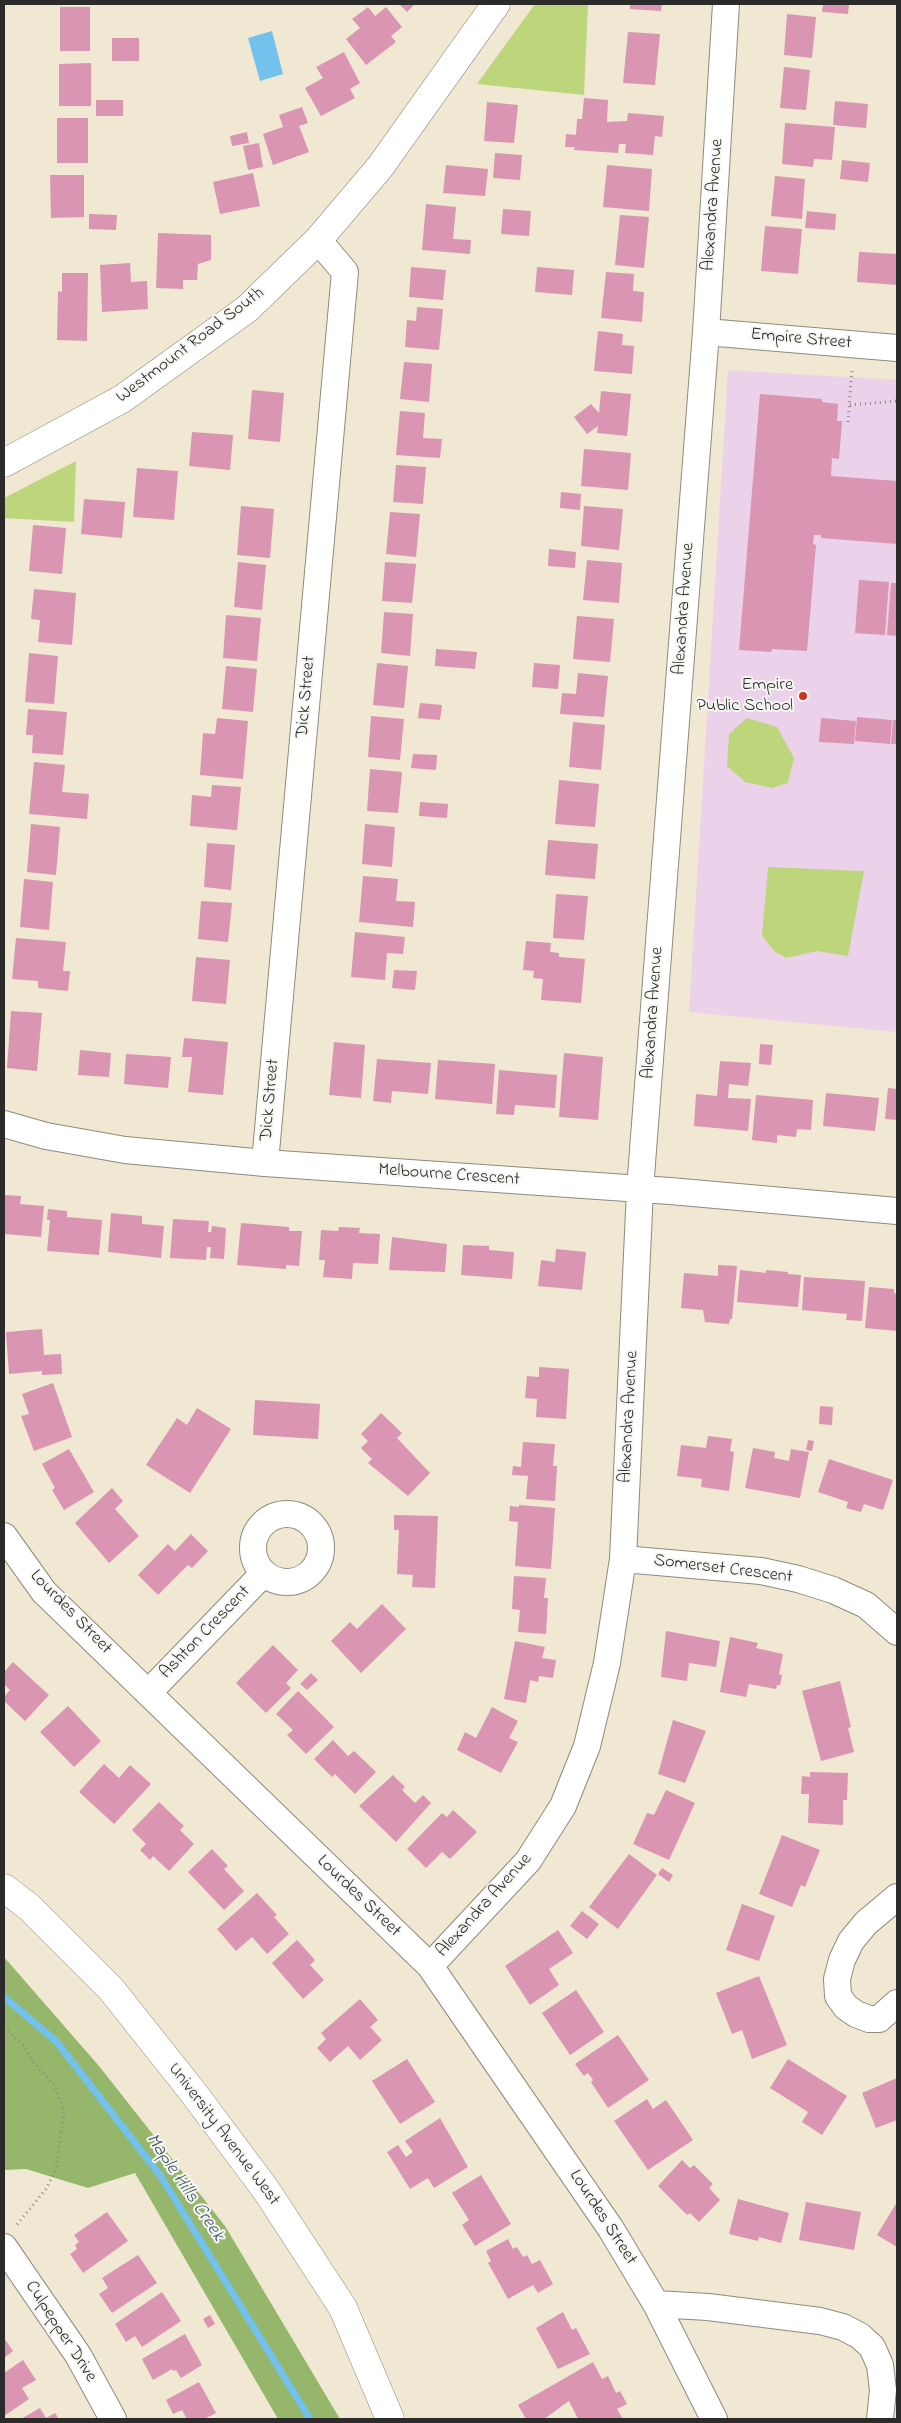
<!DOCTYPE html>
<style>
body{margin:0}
#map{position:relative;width:901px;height:2423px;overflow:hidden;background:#f0e8d2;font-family:"Indie Flower",sans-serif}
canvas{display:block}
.frame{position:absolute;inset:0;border:5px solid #2b2b2b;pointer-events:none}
</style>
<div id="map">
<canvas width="901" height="2423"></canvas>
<div class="frame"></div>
</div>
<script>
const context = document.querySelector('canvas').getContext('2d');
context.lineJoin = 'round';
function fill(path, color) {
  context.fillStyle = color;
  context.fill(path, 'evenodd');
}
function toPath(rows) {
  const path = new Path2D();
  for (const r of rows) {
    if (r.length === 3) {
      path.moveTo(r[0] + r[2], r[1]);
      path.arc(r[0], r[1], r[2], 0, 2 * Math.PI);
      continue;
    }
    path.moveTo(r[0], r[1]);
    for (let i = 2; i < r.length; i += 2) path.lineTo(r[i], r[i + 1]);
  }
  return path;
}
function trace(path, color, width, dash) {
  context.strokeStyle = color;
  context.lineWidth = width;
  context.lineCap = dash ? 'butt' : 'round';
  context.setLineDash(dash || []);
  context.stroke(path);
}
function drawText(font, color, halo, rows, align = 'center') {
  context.font = font + ' "Indie Flower",sans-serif';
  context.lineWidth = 4;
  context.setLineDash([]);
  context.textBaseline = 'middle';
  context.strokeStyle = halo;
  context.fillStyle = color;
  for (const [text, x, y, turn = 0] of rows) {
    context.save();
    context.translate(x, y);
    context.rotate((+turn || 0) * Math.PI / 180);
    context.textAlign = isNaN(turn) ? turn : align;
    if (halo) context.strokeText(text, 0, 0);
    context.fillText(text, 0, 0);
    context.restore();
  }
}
const built = toPath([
 [728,370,897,380,897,1032,689,1012]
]);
const green = toPath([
 [535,4,588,4,584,95,477,84],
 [76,461,74,522,4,518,4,498],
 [747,718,777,727,794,758,788,783,772,788,745,782,727,766,729,734],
 [768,867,864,871,848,956,817,951,786,958,775,952,762,936]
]);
const forest = toPath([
 [4,1957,99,2066,225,2226,340,2419,278,2419,135,2173,88,2188,26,2169,4,2170]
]);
const water = toPath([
 [272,31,283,74,260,81,248,38]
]);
const stream = toPath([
 [4,1997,56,2041,160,2175,310,2419]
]);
const building = toPath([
 [399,4,415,4,407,12],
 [630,4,662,4,661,11,630,9],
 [823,4,849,4,848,14,822,12],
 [60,7,90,7,90,51,60,51],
 [368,7,375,16,386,7,402,27,391,36,396,42,366,65,346,39,360,28,352,19],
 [787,14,816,17,812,58,784,55],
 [628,32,660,34,655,85,623,83],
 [112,38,139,38,139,61,112,61],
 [344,52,360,83,350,89,355,98,321,116,305,88,323,78,316,67],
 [91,63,91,106,59,106,59,64],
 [784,67,810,70,806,110,780,108],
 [584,98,608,100,607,122,627,121,628,113,664,116,662,137,655,136,653,155,625,153,626,144,619,144,618,153,574,150,575,147,565,147,566,134,576,135,577,119,582,119],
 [96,100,123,100,123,116,96,116],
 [835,101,868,104,866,128,833,125],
 [487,102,518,105,514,143,484,141],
 [302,107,308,123,299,126,309,152,273,165,263,134,283,127,279,115],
 [57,118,88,118,88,163,57,163],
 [785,123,835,127,832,160,814,159,813,167,782,164],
 [247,132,249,143,232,146,230,136],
 [259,143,263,167,248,170,243,146],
 [495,153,522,155,520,180,493,178],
 [842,160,870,163,868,182,840,179],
 [446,165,488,169,485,196,443,193],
 [607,165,652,169,649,211,603,207],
 [253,173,260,206,220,214,213,182],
 [50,175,84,175,84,217,51,218],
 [775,176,805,179,802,219,771,216],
 [426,204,456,207,453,239,471,240,470,254,422,250],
 [503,209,531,211,529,236,501,234],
 [807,211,836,214,835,230,805,228],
 [89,214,117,215,116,230,89,229],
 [620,215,649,217,644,268,615,265],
 [765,226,802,229,798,274,761,271],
 [158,233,211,235,211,260,198,264,197,280,183,280,183,289,156,288],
 [859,252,897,254,897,285,857,282],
 [130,263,131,282,147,281,148,309,102,312,100,265],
 [411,267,446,270,443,300,409,297],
 [537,267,574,270,572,295,535,292],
 [606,272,634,274,633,291,644,292,642,322,601,318],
 [62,273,88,273,87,341,57,340,58,291,62,292],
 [417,307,443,309,439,350,405,347,407,320,416,321],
 [598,331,623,334,622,345,634,346,632,374,594,371],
 [404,362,432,364,429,402,400,399],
 [252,390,284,393,280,442,248,439],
 [601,391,631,394,627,436,597,433,598,426,587,434,574,417,591,404,599,413],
 [760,394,822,399,822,402,838,404,837,421,842,421,839,459,832,458,831,476,897,481,897,544,821,538,821,535,814,535,813,544,816,545,807,651,772,649,771,652,739,650],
 [400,411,425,413,423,438,442,439,440,458,396,455],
 [192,432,233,435,230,470,189,466],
 [584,449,631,453,628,490,581,486],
 [396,465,426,467,423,504,393,502],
 [137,468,178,471,174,520,133,517],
 [561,492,581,494,580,510,560,508],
 [84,499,125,502,122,538,81,534],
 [241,506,274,509,270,558,237,555],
 [584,506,623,509,619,550,581,546],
 [390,512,420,514,416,557,386,554],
 [33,525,66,528,62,574,29,571],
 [549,549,576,552,575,568,548,566],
 [587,560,622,563,619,603,583,600],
 [238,562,266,565,262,610,234,607],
 [385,562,416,564,412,603,382,601],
 [859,580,889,582,885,635,855,633],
 [891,583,897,583,897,636,887,635],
 [34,589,76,593,72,645,38,642,40,620,31,619],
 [384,612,413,614,410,656,381,653],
 [226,615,261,618,257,661,223,658],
 [577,616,614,619,610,662,573,659],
 [436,649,477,652,475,669,435,666],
 [29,653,58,656,54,704,25,702],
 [377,663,408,666,404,708,373,705],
 [534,663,560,665,558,689,532,687],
 [226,666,257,669,253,712,222,709],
 [578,673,608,676,604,717,560,714,562,693,576,694],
 [420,703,442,705,440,720,418,718],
 [28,709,67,712,63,755,32,753,33,735,26,735],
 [371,716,404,719,400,760,368,757],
 [857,717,892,720,890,744,855,741],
 [217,718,248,721,243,779,200,775,203,733,215,734],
 [821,718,856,721,854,744,819,742],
 [893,720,897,720,897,744,891,744],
 [573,722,605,725,601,770,569,767],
 [413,754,437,755,436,770,411,768],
 [34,762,65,765,62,792,89,794,87,819,29,814],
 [370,769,402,772,398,813,367,811],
 [559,780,599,784,595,827,555,824],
 [212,785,241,787,237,830,190,826,192,795,211,797],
 [420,802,448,804,447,818,419,816],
 [31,824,60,827,56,875,27,872],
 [365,824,395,827,392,867,362,864],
 [548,840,598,844,595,879,545,875],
 [207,843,235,845,231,890,204,887],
 [363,876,398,879,396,901,415,902,413,927,359,922],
 [24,879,53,882,49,930,20,927],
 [556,894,588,896,584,940,553,938],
 [201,901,232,903,228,942,198,939],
 [355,932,405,937,403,954,387,953,385,980,351,977],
 [16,938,66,942,63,971,70,971,68,991,38,988,38,981,12,979],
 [526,941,551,943,550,952,559,953,559,957,585,959,581,1003,541,1000,543,979,533,978,534,971,523,970],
 [196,957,230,960,226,1004,192,1001],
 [394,970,417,971,415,990,392,988],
 [11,1011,42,1013,37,1071,7,1068],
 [184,1038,228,1042,223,1095,188,1092,192,1057,182,1057],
 [334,1042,365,1045,361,1098,329,1095],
 [760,1044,773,1045,771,1065,759,1064],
 [80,1050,111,1053,109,1077,78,1075],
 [564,1053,603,1057,598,1120,559,1117],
 [126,1054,171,1057,168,1088,124,1084],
 [377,1059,431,1063,428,1094,392,1091,391,1103,373,1101],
 [438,1060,495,1064,492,1104,435,1099],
 [720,1061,751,1063,748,1086,729,1084,728,1098,751,1099,748,1131,694,1126,696,1094,717,1096],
 [499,1070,557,1075,555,1108,515,1105,514,1115,496,1114],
 [888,1088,897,1089,897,1120,885,1119],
 [826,1093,879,1098,875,1131,823,1126],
 [756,1095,813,1100,811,1130,797,1129,796,1137,777,1135,777,1143,752,1140],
 [4,1195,21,1196,20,1204,44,1206,41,1237,4,1234],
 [48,1209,67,1211,67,1217,102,1220,99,1255,47,1251,50,1220,47,1220],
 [111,1213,142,1216,142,1224,164,1226,161,1258,108,1252],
 [173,1219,209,1221,208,1232,211,1232,212,1226,226,1228,224,1259,210,1258,211,1247,207,1247,206,1260,170,1258],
 [241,1223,289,1227,289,1231,302,1231,299,1266,286,1265,286,1269,237,1265],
 [339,1227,360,1228,359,1233,380,1234,378,1264,353,1263,352,1279,323,1277,325,1260,319,1260,321,1230,338,1231],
 [392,1237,447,1244,445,1272,389,1270],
 [463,1245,489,1246,489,1250,514,1252,512,1279,461,1275],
 [556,1249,586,1252,582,1290,538,1286,541,1260,555,1262],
 [718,1265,737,1266,732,1319,730,1319,729,1324,705,1322,703,1310,681,1308,684,1273,718,1276],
 [740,1270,766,1273,766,1270,788,1272,788,1274,801,1275,798,1307,737,1302],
 [804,1277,865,1281,862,1321,846,1320,847,1314,802,1310],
 [869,1287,894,1289,894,1293,897,1294,897,1331,865,1328],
 [42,1329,44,1355,61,1354,62,1374,42,1375,42,1371,9,1374,6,1332],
 [539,1367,569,1369,566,1419,536,1417,537,1399,525,1398,527,1376,539,1377],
 [53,1383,72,1437,34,1451,21,1416,29,1414,22,1394],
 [255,1400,320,1404,318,1439,253,1435],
 [820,1406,833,1407,832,1425,819,1424],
 [197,1408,231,1429,190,1493,146,1465,177,1418,187,1425],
 [381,1413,402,1433,397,1438,430,1473,408,1496,368,1463,372,1459,361,1448,368,1441,361,1434],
 [708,1436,732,1439,730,1451,734,1452,729,1491,701,1487,702,1479,677,1476,681,1445,706,1448],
 [808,1440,814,1441,812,1451,806,1450],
 [523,1442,555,1444,553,1466,557,1466,555,1501,526,1499,528,1476,512,1475,513,1466,521,1467],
 [753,1448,775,1452,774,1458,789,1461,791,1449,809,1452,800,1498,745,1488],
 [69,1449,94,1492,64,1510,52,1490,55,1488,42,1464],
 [829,1459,893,1480,883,1510,864,1504,861,1512,846,1508,848,1502,818,1492],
 [112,1488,123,1501,115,1509,139,1536,109,1563,75,1523],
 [519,1505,555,1508,551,1569,515,1566,518,1522,509,1521,510,1506,519,1507],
 [394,1515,438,1516,435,1588,412,1587,413,1575,397,1574,399,1530,394,1530],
 [191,1534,208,1551,192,1568,188,1565,158,1595,138,1575,168,1544,175,1551],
 [514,1576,546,1578,544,1598,548,1598,546,1634,518,1632,520,1610,512,1609],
 [382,1604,406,1629,361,1673,331,1641,350,1622,357,1629],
 [666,1631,720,1641,716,1667,689,1663,687,1681,661,1677],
 [730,1637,758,1643,756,1648,783,1654,779,1674,782,1675,780,1685,777,1685,776,1689,749,1684,746,1697,720,1692],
 [515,1641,545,1647,542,1658,556,1660,553,1678,539,1676,538,1682,530,1680,526,1703,504,1699],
 [273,1645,298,1670,286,1683,291,1688,266,1713,236,1683],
 [13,1662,49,1695,25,1721,4,1701,4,1697,10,1690,4,1684,4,1672],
 [311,1673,318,1680,307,1690,300,1684],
 [840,1681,851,1727,848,1728,854,1752,821,1761,802,1691],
 [298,1691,334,1727,306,1754,287,1735,293,1730,276,1714],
 [68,1706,101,1741,74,1767,40,1732],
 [492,1707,518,1721,509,1738,518,1742,501,1773,457,1750,465,1732,476,1738],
 [673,1720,706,1731,685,1783,658,1774],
 [333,1740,348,1756,354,1751,376,1772,355,1794,335,1774,332,1777,314,1759],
 [104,1764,119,1778,130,1765,151,1784,114,1824,79,1792],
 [810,1772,848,1773,847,1800,843,1800,843,1825,808,1823,809,1794,801,1794,802,1776,810,1777],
 [393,1775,405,1787,402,1790,415,1803,423,1795,431,1803,396,1842,359,1806],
 [666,1790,695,1803,669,1860,633,1844,647,1813,654,1815],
 [159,1802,184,1826,180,1830,194,1844,169,1871,153,1856,150,1860,140,1850,146,1844,132,1830],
 [453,1810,477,1832,450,1859,442,1852,426,1868,407,1849,442,1813,447,1817],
 [782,1835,820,1850,805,1887,801,1885,792,1907,759,1894],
 [212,1849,228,1866,224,1869,244,1891,224,1910,188,1872],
 [629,1854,657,1875,618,1929,589,1907],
 [662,1868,673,1875,669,1882,658,1874],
 [257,1893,277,1915,274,1917,289,1934,267,1954,252,1937,236,1951,217,1929],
 [742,1904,775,1916,759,1961,726,1950],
 [582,1911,599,1924,587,1939,570,1926],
 [558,1930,573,1953,549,1969,559,1985,530,2005,505,1966],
 [297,1940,315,1960,310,1965,324,1980,303,1999,272,1963],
 [759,1976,787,2045,752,2059,742,2030,732,2034,716,1993],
 [576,1990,604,2032,570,2055,542,2013],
 [360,1999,378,2020,370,2027,382,2040,360,2060,348,2046,330,2062,317,2048,326,2039,321,2033],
 [618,2035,649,2080,608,2108,591,2082,593,2080,588,2073,584,2076,575,2064],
 [407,2059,435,2102,400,2124,372,2081],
 [788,2059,847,2096,822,2135,802,2122,808,2112,770,2088],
 [897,2078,897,2120,876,2128,862,2093],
 [647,2099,653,2109,666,2100,693,2140,648,2170,614,2121],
 [440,2118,468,2167,434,2188,428,2178,410,2189,387,2152,398,2145,406,2157,413,2152,405,2141],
 [682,2160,690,2168,694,2165,713,2184,709,2188,720,2200,699,2222,690,2213,687,2215,658,2186],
 [481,2175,511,2224,475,2246,462,2225,469,2220,452,2193],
 [738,2199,789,2213,781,2243,759,2237,758,2241,729,2234],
 [806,2202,861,2212,854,2250,799,2240],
 [897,2202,897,2247,877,2235],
 [107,2212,128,2241,83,2273,70,2254,77,2249,75,2245,79,2242,74,2235],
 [508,2239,513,2249,517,2247,523,2257,527,2255,532,2264,540,2260,553,2284,538,2293,533,2285,508,2299,488,2263,491,2261,486,2251],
 [138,2255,157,2283,112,2313,99,2294,108,2288,102,2278],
 [162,2292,181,2321,142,2347,135,2336,126,2342,115,2324],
 [563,2312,572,2330,576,2328,590,2354,558,2369,536,2328],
 [210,2315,215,2324,208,2328,203,2319],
 [185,2334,202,2365,181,2378,176,2370,173,2371,172,2369,153,2380,142,2359],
 [4,2338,13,2351,4,2358],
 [23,2360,36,2380,22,2388,29,2399,4,2416,4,2373],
 [593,2362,602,2379,608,2376,616,2393,620,2391,627,2404,617,2409,623,2419,578,2419,569,2401,544,2419,526,2419,518,2405],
 [199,2382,216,2413,204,2419,187,2419,182,2410,173,2414,166,2400],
 [40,2408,46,2418,55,2413,59,2419,21,2419]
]);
const path = toPath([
 [850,405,897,401],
 [848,422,852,368],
 [4,2028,23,2045,34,2063,54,2085,64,2111,56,2170,46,2189,15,2227]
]);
const minor = toPath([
 [706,332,897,348],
 [4,1124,46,1136,125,1150,265,1163,670,1191,897,1211],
 [265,1163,345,272,318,240],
 [287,1548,34],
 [4,1536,44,1592,430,1966,611,2229,656,2304,714,2419],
 [623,1559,761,1571,798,1579,833,1590,866,1605,897,1632],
 [148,1693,263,1574],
 [897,1897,866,1923,851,1941,842,1960,837,1979,838,1996,846,2007,856,2014,869,2019,879,2019,897,2003],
 [430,1966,528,1861,563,1806,587,1746,607,1663,623,1559,640,1189,706,332,726,4],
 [4,2247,78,2355,113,2419],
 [656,2304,708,2307,820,2321,843,2327,860,2336,872,2347,880,2365,883,2390,880,2419]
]);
const major = toPath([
 [4,463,122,399,247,309,318,240,380,167,496,4],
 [4,1888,29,1907,111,1989,192,2091,266,2190,343,2308,390,2419]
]);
const markers = [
 [803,696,5,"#c8321e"]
];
const streetNames = [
 ["Alexandra Avenue",714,205,-86],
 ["Empire Street",801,340,5],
 ["Westmount Road South",191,346,-37],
 ["Alexandra Avenue",685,609,-86],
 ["Dick Street",307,697,-85],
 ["Alexandra Avenue",654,1013,-86],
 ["Dick Street",271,1100,-85],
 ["Melbourne Crescent",449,1176,4],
 ["Alexandra Avenue",630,1417,-87],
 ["Somerset Crescent",723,1570,7],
 ["Lourdes Street",70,1613,46],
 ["Ashton Crescent",206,1633,-46],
 ["Lourdes Street",358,1897,44],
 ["Alexandra Avenue",485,1906,-48],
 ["University Avenue West",223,2135,53],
 ["Lourdes Street",602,2218,57],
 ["Culpepper Drive",60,2332,57]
];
const poiNames = [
 ["Empire",793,686],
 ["Public School",793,707]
];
const waterNames = [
 ["Maple Hills Creek",184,2188,56]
];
fill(built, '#ecd1ea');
fill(green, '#bdd67b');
fill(forest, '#96b76b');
fill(water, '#73c1ed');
trace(stream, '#73c1ed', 7);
fill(building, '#da95b2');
trace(minor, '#8e8a7e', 28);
trace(major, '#8e8a7e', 29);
trace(path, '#8e8a7e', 3, [1, 4]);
trace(minor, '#fff', 26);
trace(major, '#fff', 28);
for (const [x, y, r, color] of markers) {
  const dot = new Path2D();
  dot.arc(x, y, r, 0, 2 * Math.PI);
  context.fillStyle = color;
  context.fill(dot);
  trace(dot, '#f6f6f2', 2);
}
drawText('18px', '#2b2b2b', '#f6f6f2', streetNames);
drawText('18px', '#2b2b2b', '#f6f6f2', poiNames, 'right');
drawText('italic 19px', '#415865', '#f6f6f2', waterNames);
</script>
